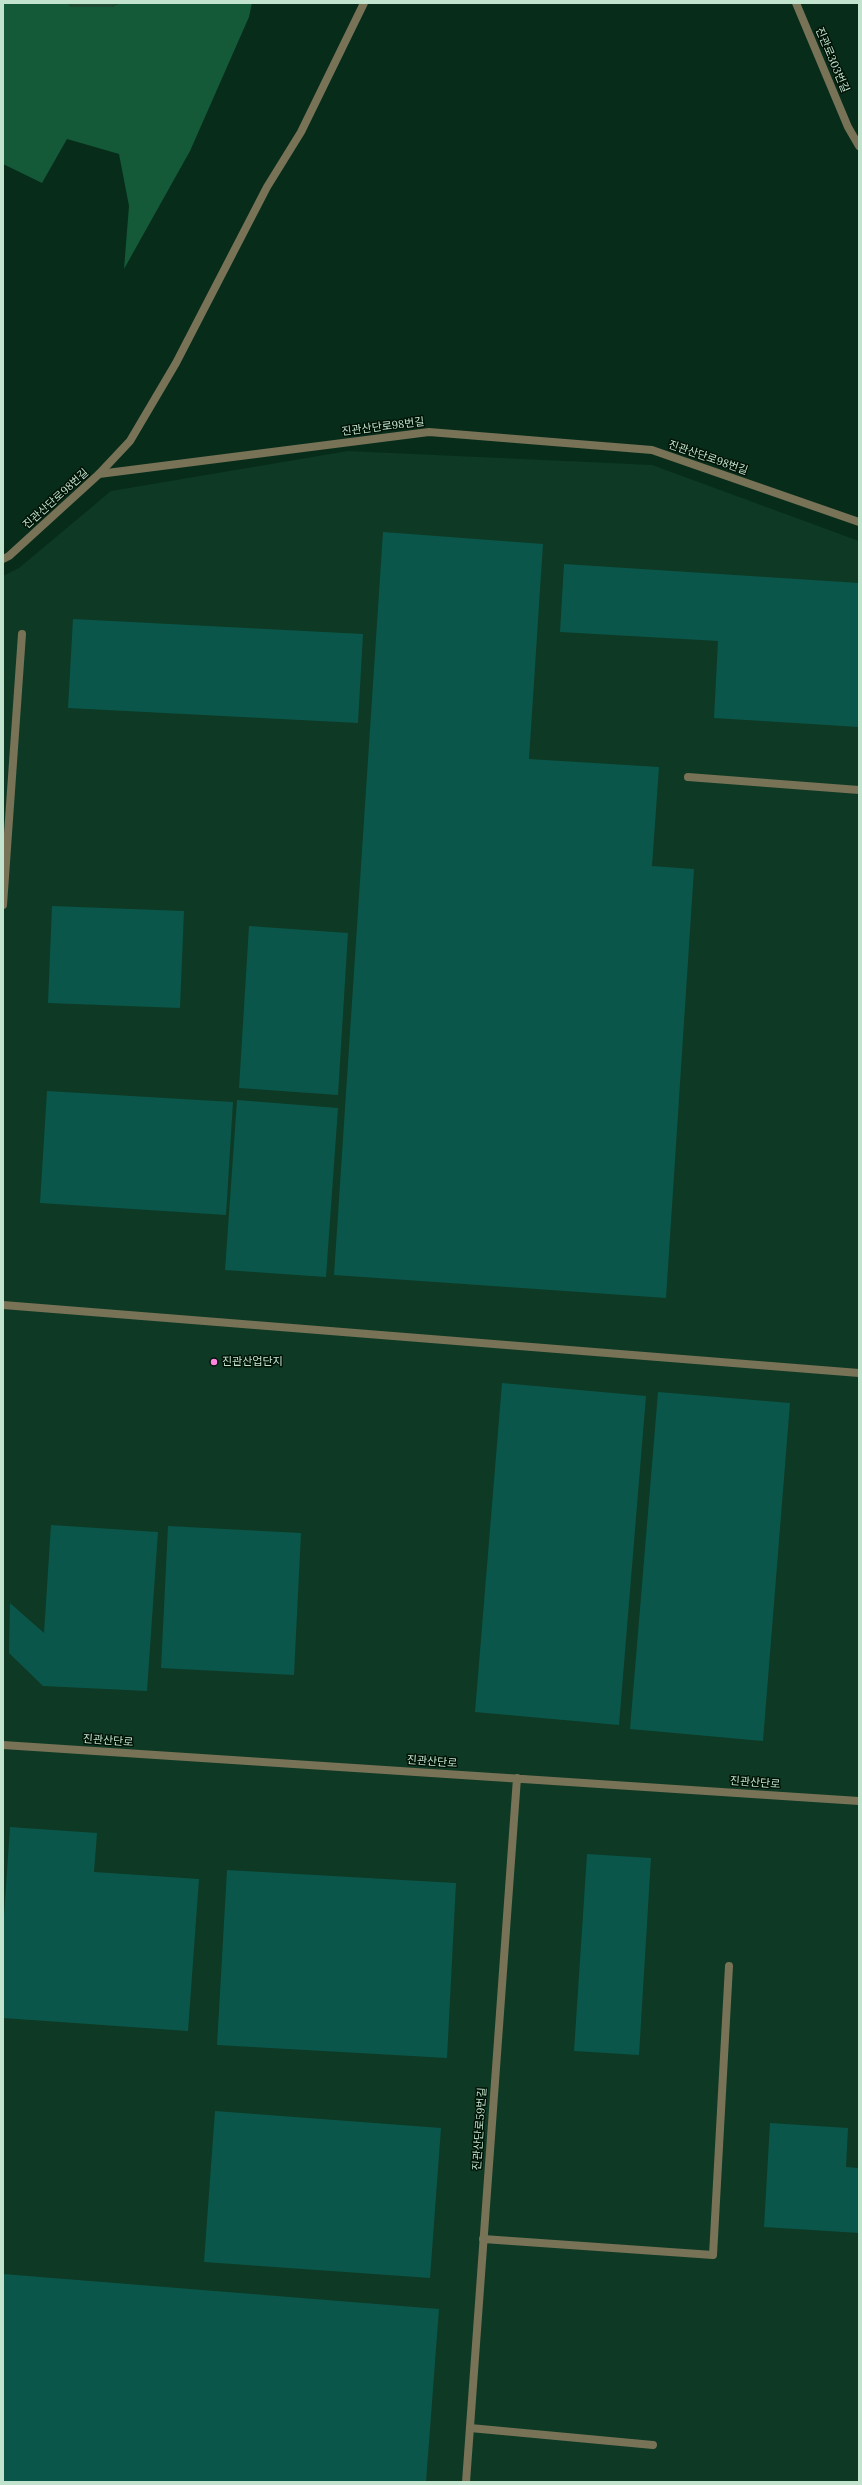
<!DOCTYPE html>
<meta charset="utf-8">
<style>
body{margin:0}
#map{position:relative;width:862px;height:2485px;overflow:hidden;background:#072c1a;font-family:Lora,serif}
canvas{display:block}
.frame{position:absolute;inset:0;border:4px solid #c2e3ce;pointer-events:none}
</style>
<div id="map">
<canvas width="862" height="2485"></canvas>
<div class="frame"></div>
</div>
<script>
const context = document.querySelector('canvas').getContext('2d');
context.lineJoin = 'round';
function fill(path, color) {
  context.fillStyle = color;
  context.fill(path, 'evenodd');
}
function toPath(rows) {
  const path = new Path2D();
  for (const r of rows) {
    path.moveTo(r[0], r[1]);
    for (let i = 2; i < r.length; i += 2) path.lineTo(r[i], r[i + 1]);
  }
  return path;
}
function trace(path, color, width, dash) {
  context.strokeStyle = color;
  context.lineWidth = width;
  context.lineCap = dash ? 'butt' : 'round';
  context.setLineDash(dash || []);
  context.stroke(path);
}
function drawText(font, color, halo, rows, align = 'center') {
  context.font = font + ' Lora,"Noto Sans KR",serif';
  context.lineWidth = 3;
  context.setLineDash([]);
  context.textBaseline = 'middle';
  context.strokeStyle = halo;
  context.fillStyle = color;
  for (const [text, x, y, turn = 0] of rows) {
    context.save();
    context.translate(x, y);
    context.rotate((+turn || 0) * Math.PI / 180);
    context.textAlign = isNaN(turn) ? turn : align;
    if (halo) context.strokeText(text, 0, 0);
    context.fillText(text, 0, 0);
    context.restore();
  }
}
const built = toPath([
 [348,451,652,465,859,541,859,2482,3,2482,3,576,19,568,111,491]
]);
const green = toPath([
 [68,3,120,3,112,7,71,7]
]);
const forest = toPath([
 [3,3,68,3,71,7,112,7,120,3,252,3,249,17,190,151,124,269,129,206,119,154,67,139,42,183,3,164]
]);
const building = toPath([
 [383,532,543,544,529,759,659,767,652,866,694,869,666,1298,334,1275],
 [564,564,859,583,859,727,714,718,718,641,560,632],
 [73,619,363,634,358,723,68,708],
 [52,906,184,911,180,1008,48,1003],
 [249,926,348,933,338,1095,239,1088],
 [47,1091,233,1102,226,1215,40,1203],
 [237,1100,338,1108,326,1277,225,1270],
 [502,1383,646,1396,619,1725,475,1712],
 [658,1392,790,1403,763,1741,630,1729],
 [51,1525,158,1532,147,1691,43,1686,9,1653,10,1603,44,1633],
 [168,1526,301,1533,294,1675,161,1668],
 [10,1827,97,1833,94,1872,199,1879,188,2031,3,2018,3,1930],
 [587,1854,651,1858,639,2055,574,2051],
 [227,1870,456,1883,447,2058,217,2045],
 [215,2111,441,2128,430,2278,204,2262],
 [770,2123,848,2128,846,2167,859,2168,859,2233,764,2227],
 [3,2274,439,2309,426,2482,3,2482]
]);
const service = toPath([
 [3,559,9,556,99,474,429,432,652,450,859,522],
 [688,777,859,790],
 [483,2239,713,2255,729,1966],
 [470,2428,653,2445]
]);
const minor = toPath([
 [796,3,848,127,859,146],
 [99,474,130,441,176,363,267,187,301,132,364,3],
 [3,905,22,634],
 [3,1305,859,1373],
 [3,1745,859,1801],
 [466,2482,517,1778]
]);
const markers = [
 [214,1362,4,"#fe85df"]
];
const streetNames = [
 ["진관로303번길",832,60,67],
 ["진관산단로98번길",383,427,-7],
 ["진관산단로98번길",708,458,19],
 ["진관산단로98번길",56,499,-42],
 ["진관산단로",108,1741,4],
 ["진관산단로",432,1762,4],
 ["진관산단로",755,1783,4],
 ["진관산단로59번길",480,2129,-86]
];
const poiNames = [
 ["진관산업단지",222,1362]
];
fill(built, '#0e3924');
fill(green, '#1d4932');
fill(forest, '#145938');
fill(building, '#0b564a');
trace(service, '#787257', 8);
trace(minor, '#787257', 8);
for (const [x, y, r, color] of markers) {
  const dot = new Path2D();
  dot.arc(x, y, r, 0, 2 * Math.PI);
  context.fillStyle = color;
  context.fill(dot);
  trace(dot, '#001306', 1.5);
}
drawText('11px', '#c2e3ce', '#001306', streetNames);
drawText('11px', '#c2e3ce', '#001306', poiNames, 'left');
</script>
